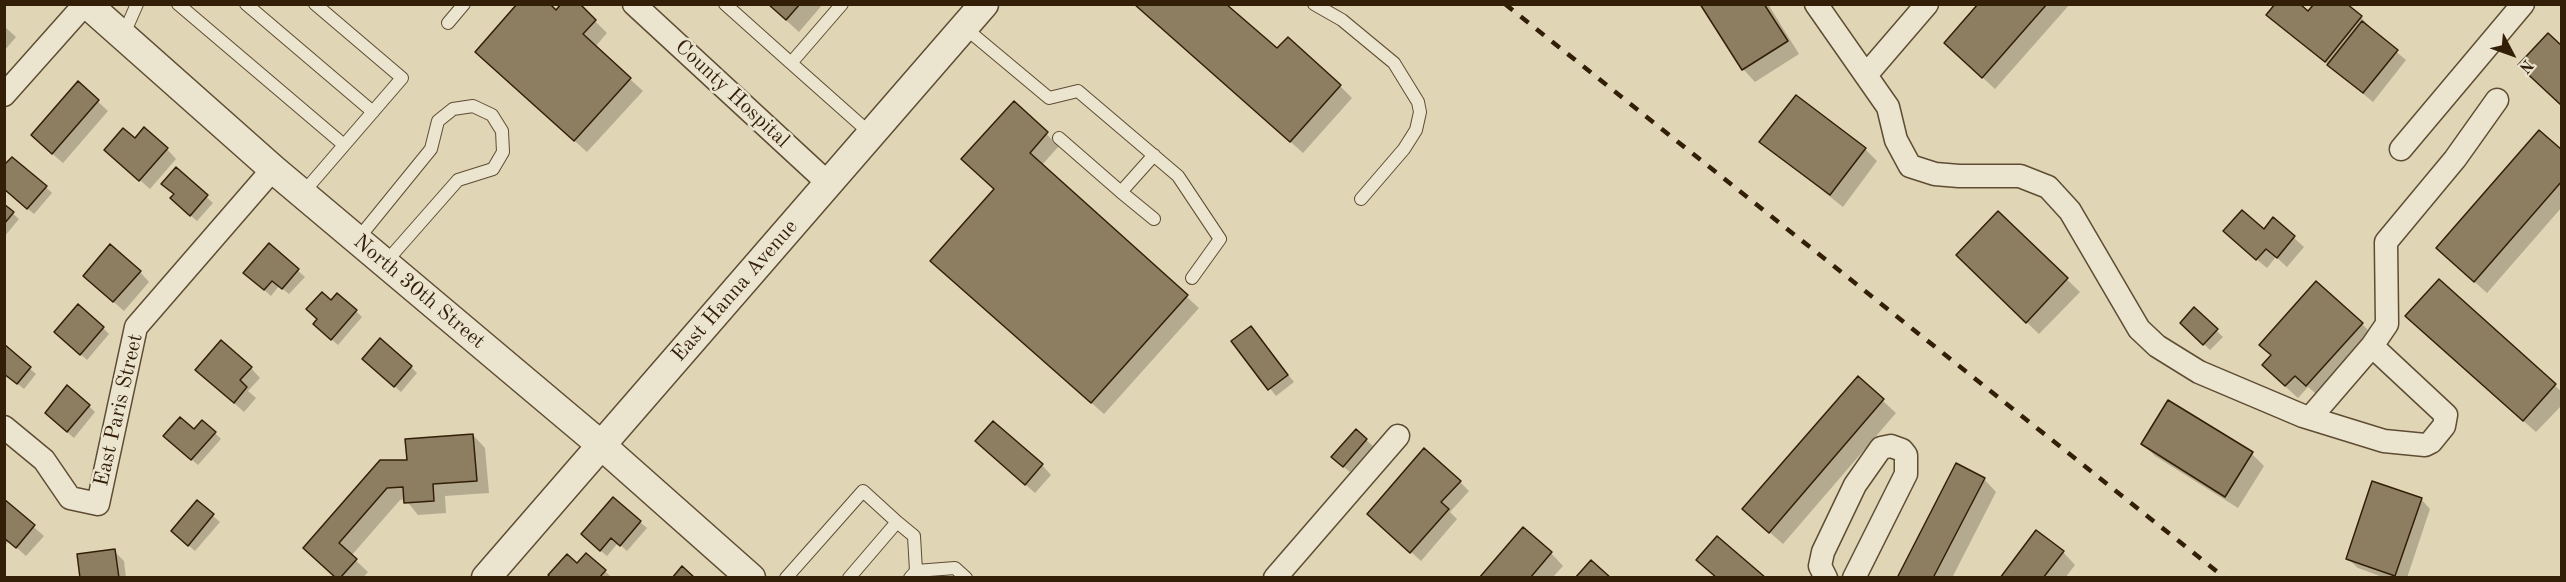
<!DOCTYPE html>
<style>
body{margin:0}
#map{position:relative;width:2566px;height:582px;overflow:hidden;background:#e0d5b5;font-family:"Old Standard TT",serif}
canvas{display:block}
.frame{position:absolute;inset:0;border:6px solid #331f08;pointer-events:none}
.north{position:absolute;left:2482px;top:24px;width:60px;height:60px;-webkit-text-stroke:4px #ebe4cf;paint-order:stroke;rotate:131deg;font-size:16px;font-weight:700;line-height:24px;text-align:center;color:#331f08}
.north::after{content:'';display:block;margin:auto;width:21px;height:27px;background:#331f08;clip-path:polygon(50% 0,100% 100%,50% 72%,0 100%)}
</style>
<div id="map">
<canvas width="2566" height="582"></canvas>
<div class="frame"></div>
<div class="north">N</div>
</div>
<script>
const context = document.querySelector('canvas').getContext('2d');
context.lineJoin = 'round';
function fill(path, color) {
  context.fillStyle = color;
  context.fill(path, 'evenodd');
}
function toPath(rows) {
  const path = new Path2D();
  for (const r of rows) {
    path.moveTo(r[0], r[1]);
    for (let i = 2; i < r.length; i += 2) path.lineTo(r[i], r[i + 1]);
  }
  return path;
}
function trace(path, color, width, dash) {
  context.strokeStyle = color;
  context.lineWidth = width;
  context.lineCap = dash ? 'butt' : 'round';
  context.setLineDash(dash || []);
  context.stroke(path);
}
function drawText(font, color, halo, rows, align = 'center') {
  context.font = font + ' "Old Standard TT",serif';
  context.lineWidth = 5;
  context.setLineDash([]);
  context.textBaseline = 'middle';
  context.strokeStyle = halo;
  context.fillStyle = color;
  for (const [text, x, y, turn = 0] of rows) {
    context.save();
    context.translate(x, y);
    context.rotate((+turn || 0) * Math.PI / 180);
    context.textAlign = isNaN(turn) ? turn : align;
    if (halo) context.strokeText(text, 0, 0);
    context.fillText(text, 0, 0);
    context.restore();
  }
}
const shadow = toPath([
 [768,4,823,4,799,32],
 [1136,4,1278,50,1340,86,1352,98,1303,153],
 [1702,4,1768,4,1799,54,1755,82,1743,69],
 [1980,4,2070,4,1995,89,1958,55],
 [556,12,595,21,607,33,595,47,643,91,587,152,489,64],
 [2309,13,2361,17,2370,27,2369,29,2406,60,2373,102,2268,15],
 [4,26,16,37,4,51],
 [78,83,108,111,63,163,42,145],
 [1014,103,1059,146,1041,166,1199,308,1104,414,944,273,996,189],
 [135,140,167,149,176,159,150,189,116,159],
 [1761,142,1865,149,1877,161,1843,207],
 [2562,152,2562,207,2487,293,2450,260],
 [176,170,213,203,197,221,178,205,175,195],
 [46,187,52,193,34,214,4,189],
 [4,206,19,219,4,237],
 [1998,213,2080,292,2039,334,1970,268],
 [2273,219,2304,247,2287,267,2276,257,2267,268,2235,241,2264,231],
 [269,245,305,277,289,294,279,286,271,296,252,279],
 [140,272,149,282,124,311,94,285],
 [2439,282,2562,392,2562,405,2536,432,2419,329],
 [331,302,356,311,362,317,338,345,321,330],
 [2194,309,2223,337,2210,350,2182,323],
 [2362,324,2374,336,2320,397,2308,387,2298,398,2276,378],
 [103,328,109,334,87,360,62,338],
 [1251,328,1294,382,1276,396,1233,341],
 [4,346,36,374,24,389,4,373],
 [370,365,411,367,417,373,401,392],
 [251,368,260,378,248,391,256,398,244,412,207,379],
 [1858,378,1896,413,1783,544,1757,521],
 [89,406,95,412,74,438,53,420],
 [194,431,215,433,221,439,198,465,172,443],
 [1356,431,1373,446,1350,472,1340,464],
 [473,435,485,448,489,493,445,496,446,513,418,515,405,499,400,500,351,556,368,572,363,578,337,578,318,560,408,462],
 [2143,444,2252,454,2264,466,2238,508,2155,456],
 [987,451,1042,465,1051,475,1035,493],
 [1984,479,1996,492,1952,578,1898,578],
 [1460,482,1469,491,1450,512,1457,519,1421,561,1379,523],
 [613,499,647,528,627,551,618,543,607,556,589,541],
 [2421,499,2430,509,2407,578,2385,578,2358,568,2348,559],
 [4,501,44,536,26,556,9,541,4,546],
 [197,502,220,522,195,551,180,538],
 [114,551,124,561,126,578,81,578],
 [2063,552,2075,565,2065,578,2002,578],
 [1551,553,1563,566,1552,578,1481,578],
 [577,565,605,571,611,577,553,578]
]);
const building = toPath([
 [517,4,550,4,556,10,561,4,580,4,596,20,583,34,631,78,574,141,475,52,517,4],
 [768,4,800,4,786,20,768,4],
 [1134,4,1226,4,1277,48,1288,37,1341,85,1290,142,1134,4],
 [1700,4,1764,4,1788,41,1742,70,1700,4],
 [1978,4,2047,4,1982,78,1944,43,1978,4],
 [2275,4,2300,4,2308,11,2314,4,2347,4,2362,16,2325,62,2266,15,2275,4],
 [2362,21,2398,50,2363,93,2327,65,2362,21],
 [2548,33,2562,46,2562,106,2518,65,2548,33],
 [78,81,99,100,52,154,31,135,78,81],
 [1796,95,1866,148,1830,195,1759,142,1796,95],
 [1014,101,1048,132,1030,153,1188,295,1091,403,930,261,994,189,961,159,1014,101],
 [144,127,168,148,139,181,104,150,123,128,135,138,144,127],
 [2539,130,2562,150,2562,181,2474,282,2436,248,2539,130],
 [12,157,47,186,27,209,4,189,4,165,12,157],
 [176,167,208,195,190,216,170,198,174,194,161,184,176,167],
 [4,204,14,212,4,224,4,204],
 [2242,210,2264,229,2273,217,2295,236,2277,258,2266,249,2256,260,2223,231,2242,210],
 [1998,211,2068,278,2026,323,1956,255,1998,211],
 [269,243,299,269,282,289,272,281,264,290,243,273,269,243],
 [110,244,141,271,113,302,83,276,110,244],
 [2439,279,2556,384,2523,421,2405,316,2439,279],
 [2316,281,2363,323,2306,386,2295,376,2285,386,2262,365,2271,355,2259,345,2316,281],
 [322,292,331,300,337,293,357,310,331,340,313,324,317,319,306,309,322,292],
 [78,304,104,327,80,355,54,332,78,304],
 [2194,307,2218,329,2203,345,2180,323,2194,307],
 [1251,326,1288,375,1268,390,1231,341,1251,326],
 [380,338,412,366,394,387,362,359,380,338],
 [221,340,252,367,240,380,247,387,234,403,195,370,221,340],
 [4,344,31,367,17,384,4,374,4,344],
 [1858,376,1884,399,1769,533,1742,509,1858,376],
 [67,385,90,405,67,432,45,413,67,385],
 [2168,400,2253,452,2225,497,2141,444,2168,400],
 [180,417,194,429,202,420,216,432,191,460,163,436,180,417],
 [993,421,1043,464,1025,485,975,441,993,421],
 [1356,429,1367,439,1343,467,1331,457,1356,429],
 [473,434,477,481,433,484,434,501,404,503,403,487,387,488,339,543,357,559,340,578,336,578,303,548,380,460,407,460,405,439,473,434],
 [1424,448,1461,481,1441,502,1449,509,1410,553,1367,514,1424,448],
 [1956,463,1985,478,1933,578,1897,578,1956,463],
 [2372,481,2422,498,2395,576,2346,559,2372,481],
 [613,497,641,521,620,546,611,538,600,551,581,534,613,497],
 [4,499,35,525,16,548,4,538,4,499],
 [197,500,214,514,188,546,171,531,197,500],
 [1523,527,1552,552,1530,578,1479,578,1523,527],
 [2036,530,2064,551,2043,578,2000,578,2036,530],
 [1717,536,1766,578,1717,578,1696,560,1717,536],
 [115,549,119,578,80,578,77,554,115,549],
 [586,553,606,570,599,578,551,578,548,575,567,554,577,563,586,553],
 [1591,560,1611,578,1575,578,1591,560],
 [682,566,695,578,672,578,682,566]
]);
const service = toPath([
 [178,4,344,145],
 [246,4,373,112],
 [725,4,791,63],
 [842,4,791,63,871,134],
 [1314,4,1342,20,1394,63,1418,102,1420,112,1416,130,1404,149,1361,199],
 [448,23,464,4],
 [964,27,1049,98,1078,91,1178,176,1220,239,1192,278],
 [123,36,137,4],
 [1059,138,1121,192,1154,155],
 [1121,192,1154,219],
 [302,194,402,78,315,4],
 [357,240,431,149,438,121,453,109,473,106,492,115,502,131,503,152,493,169,458,180,385,263],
 [897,522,914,536,916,571],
 [786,578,863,491,897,522,849,578],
 [910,578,916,571,955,568,966,578]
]);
const minor = toPath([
 [634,4,829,184],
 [1816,4,1888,107,1896,140,1910,166,1935,174,1959,176,2020,176,2048,187,2070,211,2139,329,2157,346,2199,372,2303,416,2384,441,2425,445,2431,442,2444,426,2446,415,2372,346],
 [1866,75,1927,4],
 [4,95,85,4],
 [2401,149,2523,4],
 [2310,418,2372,346,2387,324,2386,242,2455,159,2497,100],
 [4,427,44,460,70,498,98,504,136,327,273,169],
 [1275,578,1398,436],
 [1826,578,1820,566,1823,552,1855,485,1881,448,1891,446,1902,450,1906,455,1906,474,1854,578]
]);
const tertiary = toPath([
 [87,4,273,169,601,445,751,578],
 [486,578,984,4]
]);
const rail = toPath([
 [1505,4,2225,578]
]);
const streetNames = [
 ["County Hospital",732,94,43],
 ["East Hanna Avenue",735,291,-49],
 ["North 30th Street",419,292,40],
 ["East Paris Street",119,410,-77]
];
fill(shadow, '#0003');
fill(building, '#8d7e62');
trace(building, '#331f08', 1.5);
trace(service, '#5e4c33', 14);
trace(minor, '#5e4c33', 25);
trace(tertiary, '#5e4c33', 31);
trace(service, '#ebe4cf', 12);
trace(minor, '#ebe4cf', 22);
trace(tertiary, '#ebe4cf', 28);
trace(rail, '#331f08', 4.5, [10, 10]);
drawText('21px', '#331f08', '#ebe4cf', streetNames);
</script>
